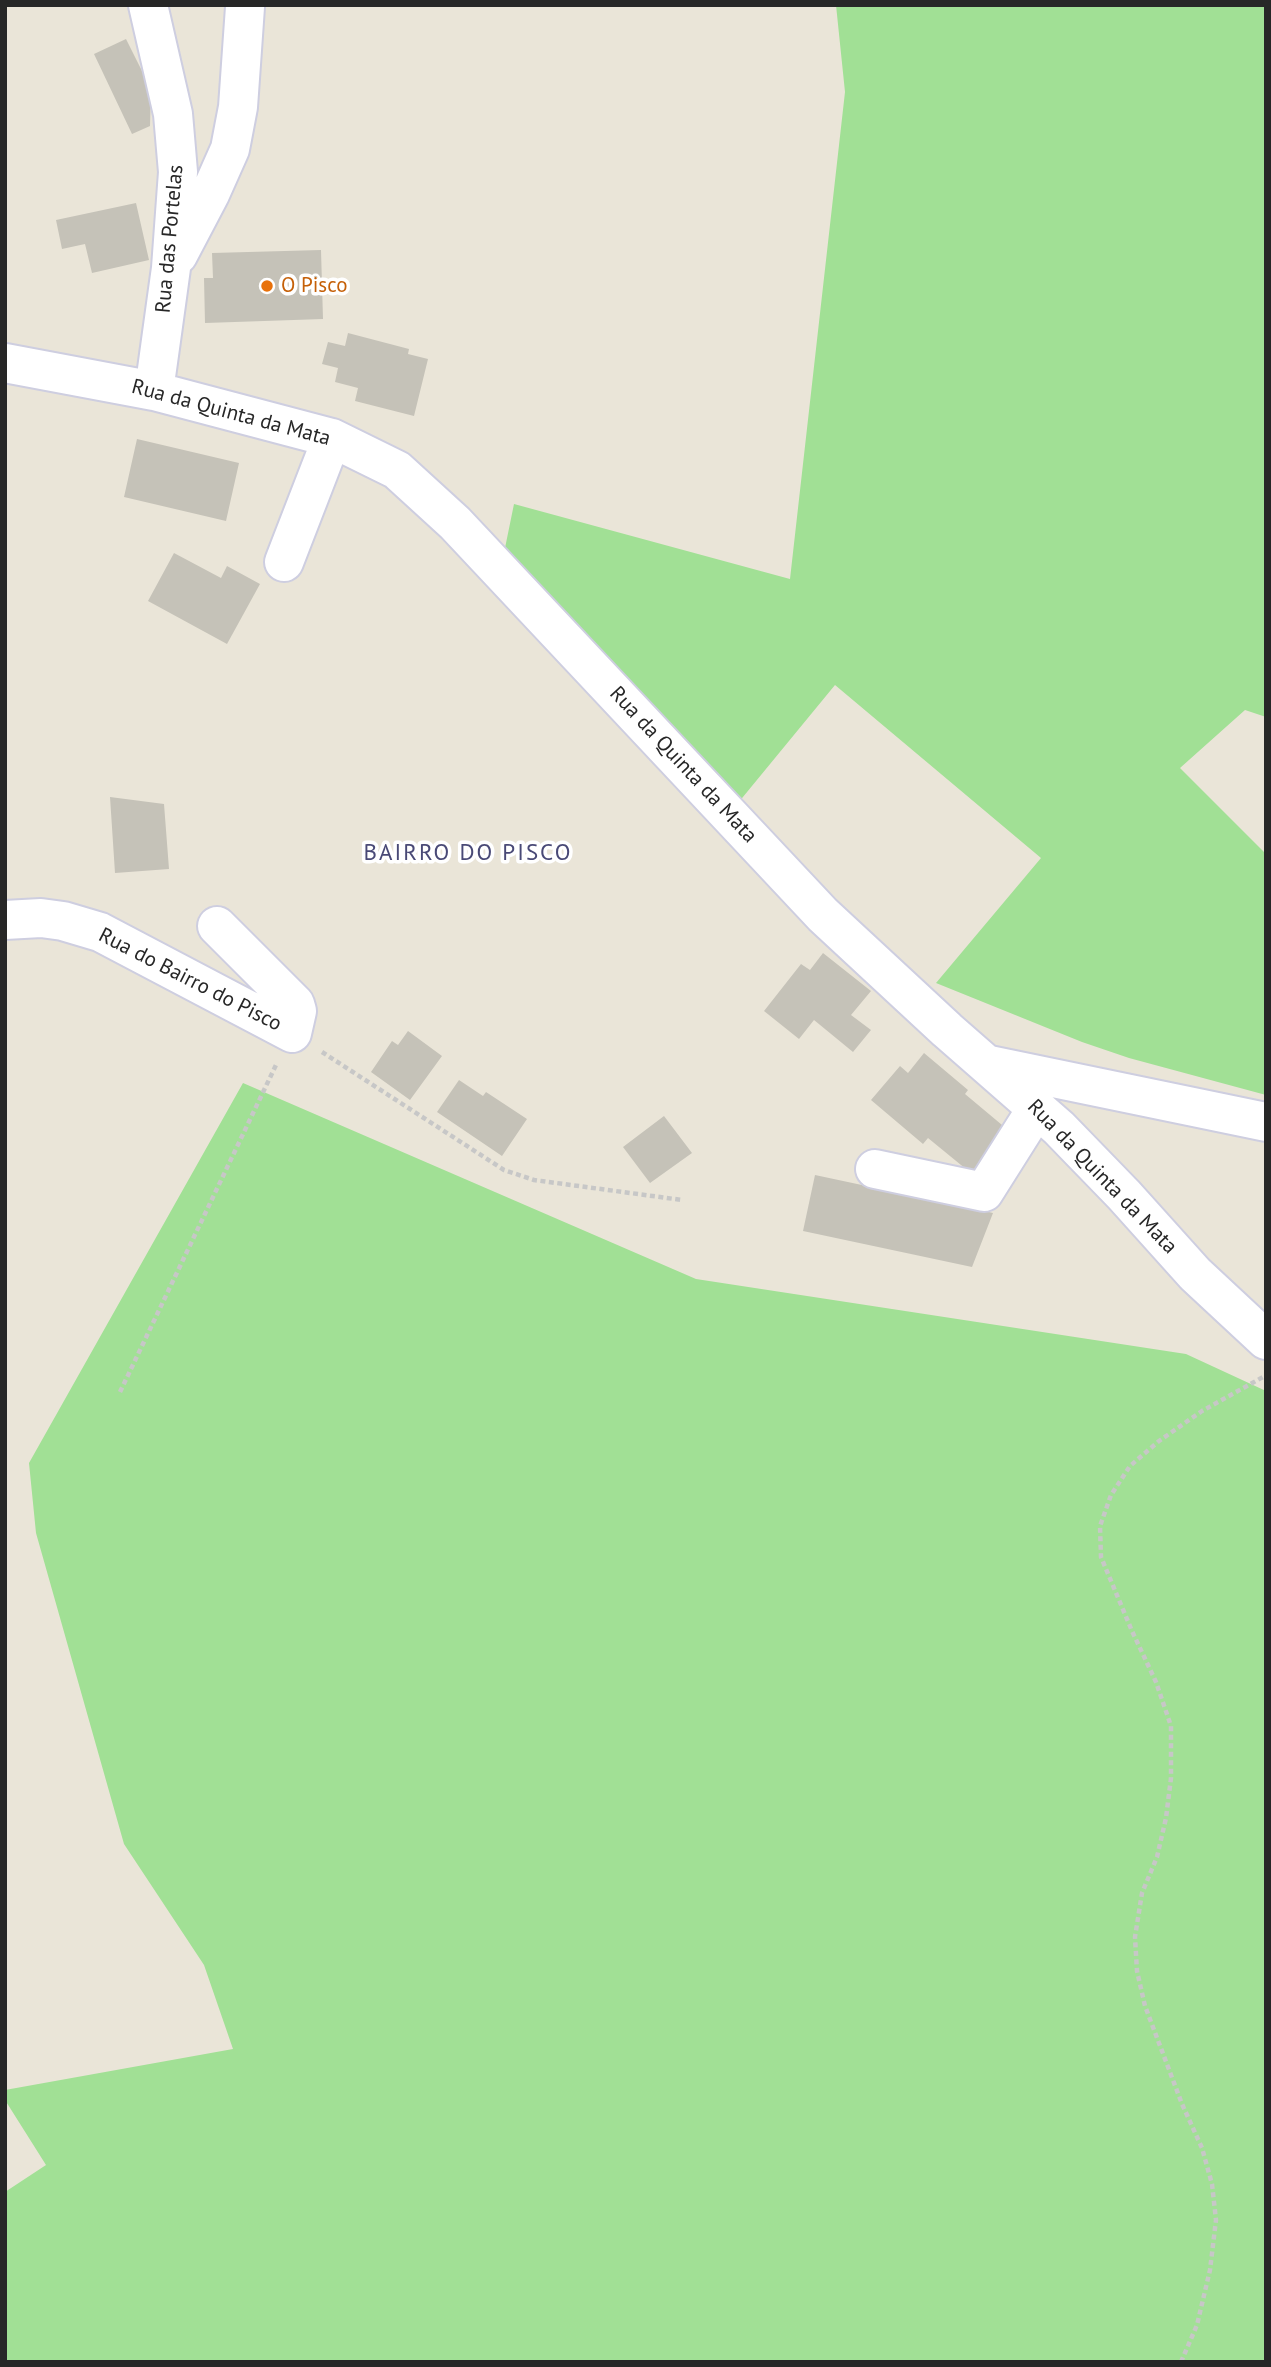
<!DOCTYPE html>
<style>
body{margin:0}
#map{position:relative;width:1271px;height:2367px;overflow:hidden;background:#eae5d8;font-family:"PT Sans",sans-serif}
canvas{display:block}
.frame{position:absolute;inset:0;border:7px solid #272727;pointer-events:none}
</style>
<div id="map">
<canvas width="1271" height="2367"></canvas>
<div class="frame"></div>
</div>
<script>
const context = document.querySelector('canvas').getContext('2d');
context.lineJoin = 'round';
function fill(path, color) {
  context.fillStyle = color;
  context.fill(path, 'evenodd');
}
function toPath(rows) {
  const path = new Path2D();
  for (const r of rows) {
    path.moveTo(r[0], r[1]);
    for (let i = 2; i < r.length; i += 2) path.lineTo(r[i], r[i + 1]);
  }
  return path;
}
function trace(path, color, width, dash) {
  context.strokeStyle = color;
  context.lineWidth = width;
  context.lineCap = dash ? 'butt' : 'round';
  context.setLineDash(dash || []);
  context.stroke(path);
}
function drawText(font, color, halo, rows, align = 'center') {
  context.font = font + ' "PT Sans",sans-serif';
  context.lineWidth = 7;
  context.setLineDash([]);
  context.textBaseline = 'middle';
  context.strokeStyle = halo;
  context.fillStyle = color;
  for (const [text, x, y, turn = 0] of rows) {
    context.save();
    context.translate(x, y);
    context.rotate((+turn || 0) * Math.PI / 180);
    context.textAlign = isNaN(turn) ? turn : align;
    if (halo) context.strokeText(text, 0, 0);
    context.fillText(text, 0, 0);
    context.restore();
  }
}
const green = toPath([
 [836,5,1266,5,1266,717,1245,710,1180,768,1266,854,1266,1095,1129,1058,1082,1042,936,983,1041,858,835,685,738,803,505,548,514,504,790,579,845,92],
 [243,1083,696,1279,1186,1354,1266,1391,1266,2362,5,2362,5,2192,46,2165,5,2100,5,2090,233,2049,204,1965,124,1844,36,1533,29,1463]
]);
const building = toPath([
 [126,39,151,89,150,126,132,134,94,54],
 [136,203,149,260,92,273,85,244,62,249,56,220],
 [321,250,323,319,205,323,204,278,213,278,212,253],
 [348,333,409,349,408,354,428,359,414,416,355,401,358,388,335,382,338,368,322,364,328,342,345,346],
 [137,439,239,463,226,521,124,497],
 [174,553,221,578,227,566,260,584,227,644,148,601],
 [110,797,164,804,169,869,115,873],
 [823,953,871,991,851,1015,871,1030,853,1052,814,1020,799,1039,764,1011,801,964,810,970],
 [408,1031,442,1056,410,1100,371,1072,392,1041,398,1045],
 [924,1053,968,1090,965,1094,1008,1130,972,1174,928,1138,923,1144,871,1100,900,1066,908,1073],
 [459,1080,483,1096,486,1092,527,1119,502,1156,437,1112],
 [664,1116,692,1153,650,1183,623,1147],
 [815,1175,993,1213,972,1267,803,1231]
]);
const path = toPath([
 [322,1052,504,1170,534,1180,682,1200],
 [120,1392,276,1065],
 [1181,2362,1197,2325,1210,2270,1216,2220,1212,2184,1202,2148,1182,2104,1145,2006,1137,1971,1135,1937,1142,1893,1157,1857,1166,1818,1171,1778,1171,1726,1156,1682,1132,1631,1101,1557,1100,1526,1111,1495,1130,1466,1159,1441,1202,1411,1263,1377]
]);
const minor = toPath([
 [148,5,173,114,178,172,171,268,154,391],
 [178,255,210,194,230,149,238,107,245,7],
 [5,363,154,391,332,438,397,470,455,523,823,915,947,1030,1059,1128,1124,1195,1195,1274,1266,1340],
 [284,562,332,438],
 [5,920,41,918,63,921,100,932,292,1033,297,1011,295,1004,217,926],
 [990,1065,1266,1122],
 [875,1169,984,1192,1037,1108]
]);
const markers = [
 [267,286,7,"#e8710a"]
];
const streetNames = [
 ["Rua das Portelas",170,239,-85],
 ["Rua da Quinta da Mata",231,413,15],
 ["Rua da Quinta da Mata",683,765,47],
 ["Rua do Bairro do Pisco",190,980,27],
 ["Rua da Quinta da Mata",1102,1177,46]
];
const foodNames = [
 ["O Pisco",281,286]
];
const neighbourhoodNames = [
 ["BAIRRO DO PISCO",468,853]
];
fill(green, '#a1e095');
fill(building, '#c5c2b8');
trace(minor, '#cecee0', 42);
trace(path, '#c7c7c7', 4.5, [5, 3.5]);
trace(minor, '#fff', 38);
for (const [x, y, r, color] of markers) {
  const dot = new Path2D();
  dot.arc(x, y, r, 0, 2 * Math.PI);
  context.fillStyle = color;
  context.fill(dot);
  trace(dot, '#fff', 2.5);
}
drawText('21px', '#272727', '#fff', streetNames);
drawText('21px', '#c56008', '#fff', foodNames, 'left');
context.letterSpacing = '2px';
drawText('23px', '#494976', '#fff', neighbourhoodNames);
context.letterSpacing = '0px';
</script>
